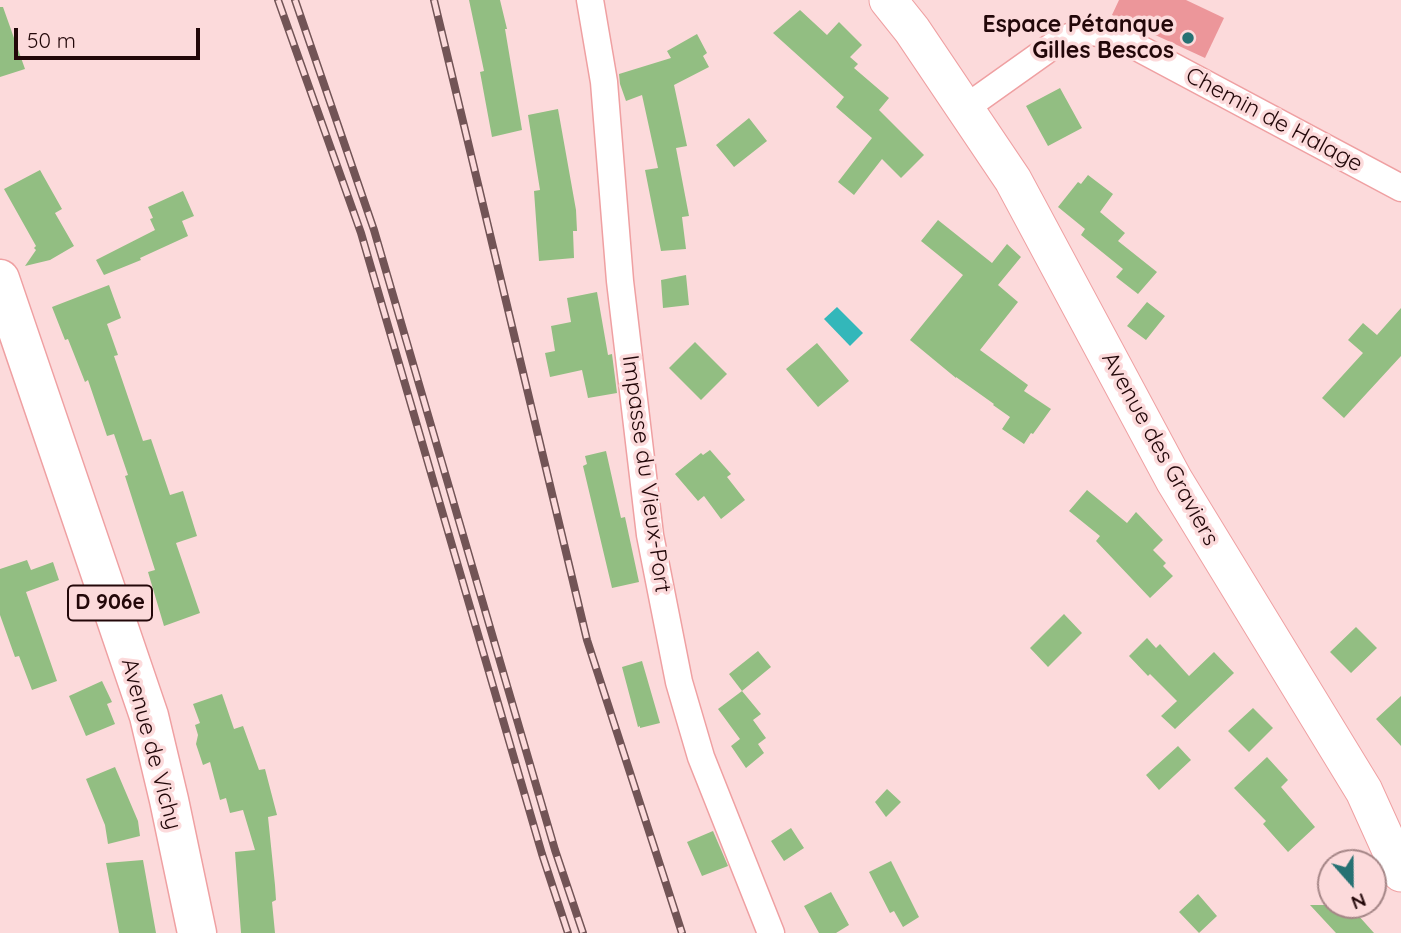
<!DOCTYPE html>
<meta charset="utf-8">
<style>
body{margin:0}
#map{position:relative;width:1401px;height:933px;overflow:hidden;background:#fcdadb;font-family:Quicksand,sans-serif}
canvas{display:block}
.north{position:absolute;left:1317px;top:849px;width:70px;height:70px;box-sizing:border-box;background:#fcdadb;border:2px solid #a58687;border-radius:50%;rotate:159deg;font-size:19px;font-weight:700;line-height:28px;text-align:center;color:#220709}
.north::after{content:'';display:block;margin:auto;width:24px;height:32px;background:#267173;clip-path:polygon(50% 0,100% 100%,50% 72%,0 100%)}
.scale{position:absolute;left:14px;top:28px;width:186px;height:32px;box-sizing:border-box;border:4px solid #220709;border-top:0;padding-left:9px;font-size:21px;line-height:24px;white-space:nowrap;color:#220709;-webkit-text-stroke:5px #fcdadb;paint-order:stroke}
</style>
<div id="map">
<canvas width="1401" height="933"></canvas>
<div class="north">N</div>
<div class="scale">50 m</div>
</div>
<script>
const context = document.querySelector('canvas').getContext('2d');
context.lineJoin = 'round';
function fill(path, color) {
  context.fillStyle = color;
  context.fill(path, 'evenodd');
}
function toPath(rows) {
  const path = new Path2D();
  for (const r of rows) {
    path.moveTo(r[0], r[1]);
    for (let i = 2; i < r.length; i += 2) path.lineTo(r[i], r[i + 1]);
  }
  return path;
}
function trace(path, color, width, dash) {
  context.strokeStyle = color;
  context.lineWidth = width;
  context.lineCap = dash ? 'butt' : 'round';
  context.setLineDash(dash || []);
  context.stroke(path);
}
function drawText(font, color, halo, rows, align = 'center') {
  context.font = font + ' Quicksand,sans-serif';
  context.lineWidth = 7;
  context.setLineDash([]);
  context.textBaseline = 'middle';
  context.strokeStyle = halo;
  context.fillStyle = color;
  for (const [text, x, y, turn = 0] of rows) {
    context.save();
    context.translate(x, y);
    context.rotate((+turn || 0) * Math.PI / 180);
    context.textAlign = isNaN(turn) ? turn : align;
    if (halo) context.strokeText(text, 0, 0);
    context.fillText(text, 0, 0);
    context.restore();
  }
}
const green = toPath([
 [1119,0,1186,0,1224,18,1205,58,1112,15]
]);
const water = toPath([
 [837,307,863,333,850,346,824,319]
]);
const building = toPath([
 [469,0,500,0,507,29,505,29,522,130,492,137,480,72,484,71],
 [0,7,3,7,25,69,0,77],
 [800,10,827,35,839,22,862,45,850,57,858,64,854,68,889,98,879,110,924,155,901,178,882,159,854,195,838,182,872,138,836,107,844,97,773,33],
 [697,34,707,53,703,56,709,67,674,85,687,146,676,148,689,216,682,217,686,249,661,251,645,170,658,168,642,95,626,101,620,84,619,74,671,58,667,51],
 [1060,88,1082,128,1048,146,1026,106],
 [558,109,576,210,577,231,573,231,574,258,539,261,534,191,540,190,528,115],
 [749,118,767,141,734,167,716,145],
 [40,170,62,209,55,213,74,246,50,260,25,266,36,250,34,248,36,246,4,189],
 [1088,175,1113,194,1100,212,1125,233,1118,241,1157,272,1138,294,1116,277,1123,269,1081,235,1085,229,1058,207,1078,182,1081,184],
 [183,191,194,216,182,221,188,236,140,258,141,260,104,275,96,260,155,230,150,219,153,218,148,207],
 [938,220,992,263,1007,244,1021,257,998,285,1018,302,980,350,1028,385,1024,391,1051,409,1033,434,1031,433,1024,444,1002,429,1010,417,993,405,994,404,956,377,956,378,910,340,963,275,921,241],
 [686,275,689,305,663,308,661,280],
 [109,285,121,318,107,324,118,355,114,356,143,441,151,439,170,495,183,491,197,536,176,543,200,613,164,626,148,572,155,570,125,476,128,475,114,434,107,436,88,380,85,382,68,339,65,340,52,307],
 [597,292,608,355,612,354,617,393,588,398,582,370,550,377,545,353,555,351,551,326,571,322,567,298],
 [1147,302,1165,316,1146,340,1127,326],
 [1401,308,1401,356,1344,418,1322,398,1363,353,1348,340,1363,323,1377,335],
 [695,342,727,374,701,400,669,368],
 [817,343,849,381,818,407,786,369],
 [710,450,731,474,727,477,745,500,721,519,704,496,698,501,675,474,701,453,703,455],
 [606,451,621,518,625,517,639,582,612,588,583,466,587,464,585,456],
 [1087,490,1127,523,1136,512,1163,540,1153,550,1166,563,1163,566,1173,576,1150,598,1096,541,1100,536,1069,511],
 [27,560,31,570,53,562,59,580,26,592,57,681,32,690,19,656,15,657,0,615,0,569],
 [1064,614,1082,633,1048,667,1030,648],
 [1356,627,1377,648,1351,673,1330,652],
 [1147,638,1156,648,1160,644,1189,676,1214,652,1234,673,1175,729,1161,716,1177,701,1150,674,1148,676,1129,656],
 [758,651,771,667,742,691,729,674],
 [642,661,660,723,640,728,640,726,638,727,622,667],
 [102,681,112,702,107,704,115,724,86,736,69,696],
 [742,691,761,714,753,720,766,738,758,744,764,753,746,768,731,746,740,739,718,709],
 [222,694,234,729,243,726,259,770,265,769,277,815,268,817,275,885,276,900,272,902,275,933,241,933,235,852,255,850,243,810,230,813,226,798,220,800,210,762,203,765,196,744,198,735,195,725,200,723,193,704],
 [1401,696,1401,746,1376,719],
 [1253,708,1273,728,1249,752,1228,731],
 [1178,746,1191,760,1159,790,1146,775],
 [1267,757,1288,780,1281,787,1315,827,1288,852,1263,824,1266,821,1234,788],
 [115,767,138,821,140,836,108,844,105,825,86,779],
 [887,789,901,802,886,817,875,802],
 [791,828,804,848,784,861,771,841],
 [713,831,728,866,702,876,687,842],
 [143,860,156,933,119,933,106,863],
 [891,861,919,917,903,927,894,911,890,913,869,872],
 [831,892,849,925,836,933,819,933,804,906],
 [1198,894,1217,916,1199,933,1179,912],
 [1310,905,1349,905,1374,933,1336,933]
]);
const street = toPath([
 [590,0,604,82,620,281,650,535,679,682,701,757,771,933],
 [966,109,978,99,1061,40,1085,31,1116,36,1401,188]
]);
const secondary = toPath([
 [888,0,912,30,1013,180,1174,480,1364,791,1401,873]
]);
const primary = toPath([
 [0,279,149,716,169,800,197,933]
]);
const rail = toPath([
 [278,0,361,233,542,854,568,933],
 [295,0,374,230,555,850,583,933],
 [434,0,587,640,682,933]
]);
const markers = [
 [1188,38,7,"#267173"]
];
const shields = [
 [110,603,84]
];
const shieldNames = [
 ["D 906e",110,603]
];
const poiNames = [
 ["Espace Pétanque",1174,25],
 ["Gilles Bescos",1174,51]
];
const streetNames = [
 ["Chemin de Halage",1274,120,28],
 ["Avenue des Graviers",1160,449,61],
 ["Impasse du Vieux-Port",646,474,82],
 ["Avenue de Vichy",151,744,75]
];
fill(green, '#ec969a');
fill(water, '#33b7ba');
fill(building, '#92be82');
trace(street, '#efa0a2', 29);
trace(secondary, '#efa0a2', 39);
trace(primary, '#efa0a2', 41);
trace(street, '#fff', 26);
trace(secondary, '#fff', 37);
trace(primary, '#fff', 38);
trace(rail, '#725456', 8);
trace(rail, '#fcdadb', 5, [16]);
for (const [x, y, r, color] of markers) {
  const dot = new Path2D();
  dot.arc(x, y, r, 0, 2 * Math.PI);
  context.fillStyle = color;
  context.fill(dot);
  trace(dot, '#fcdadb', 2.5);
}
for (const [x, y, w] of shields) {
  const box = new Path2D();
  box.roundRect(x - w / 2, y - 17.5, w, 35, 5);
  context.fillStyle = '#fcdadb';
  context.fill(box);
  trace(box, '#220709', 2);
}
drawText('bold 21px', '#220709', null, shieldNames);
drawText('bold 23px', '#220709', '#fcdadb', poiNames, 'right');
drawText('23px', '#220709', '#fcdadb', streetNames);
</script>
